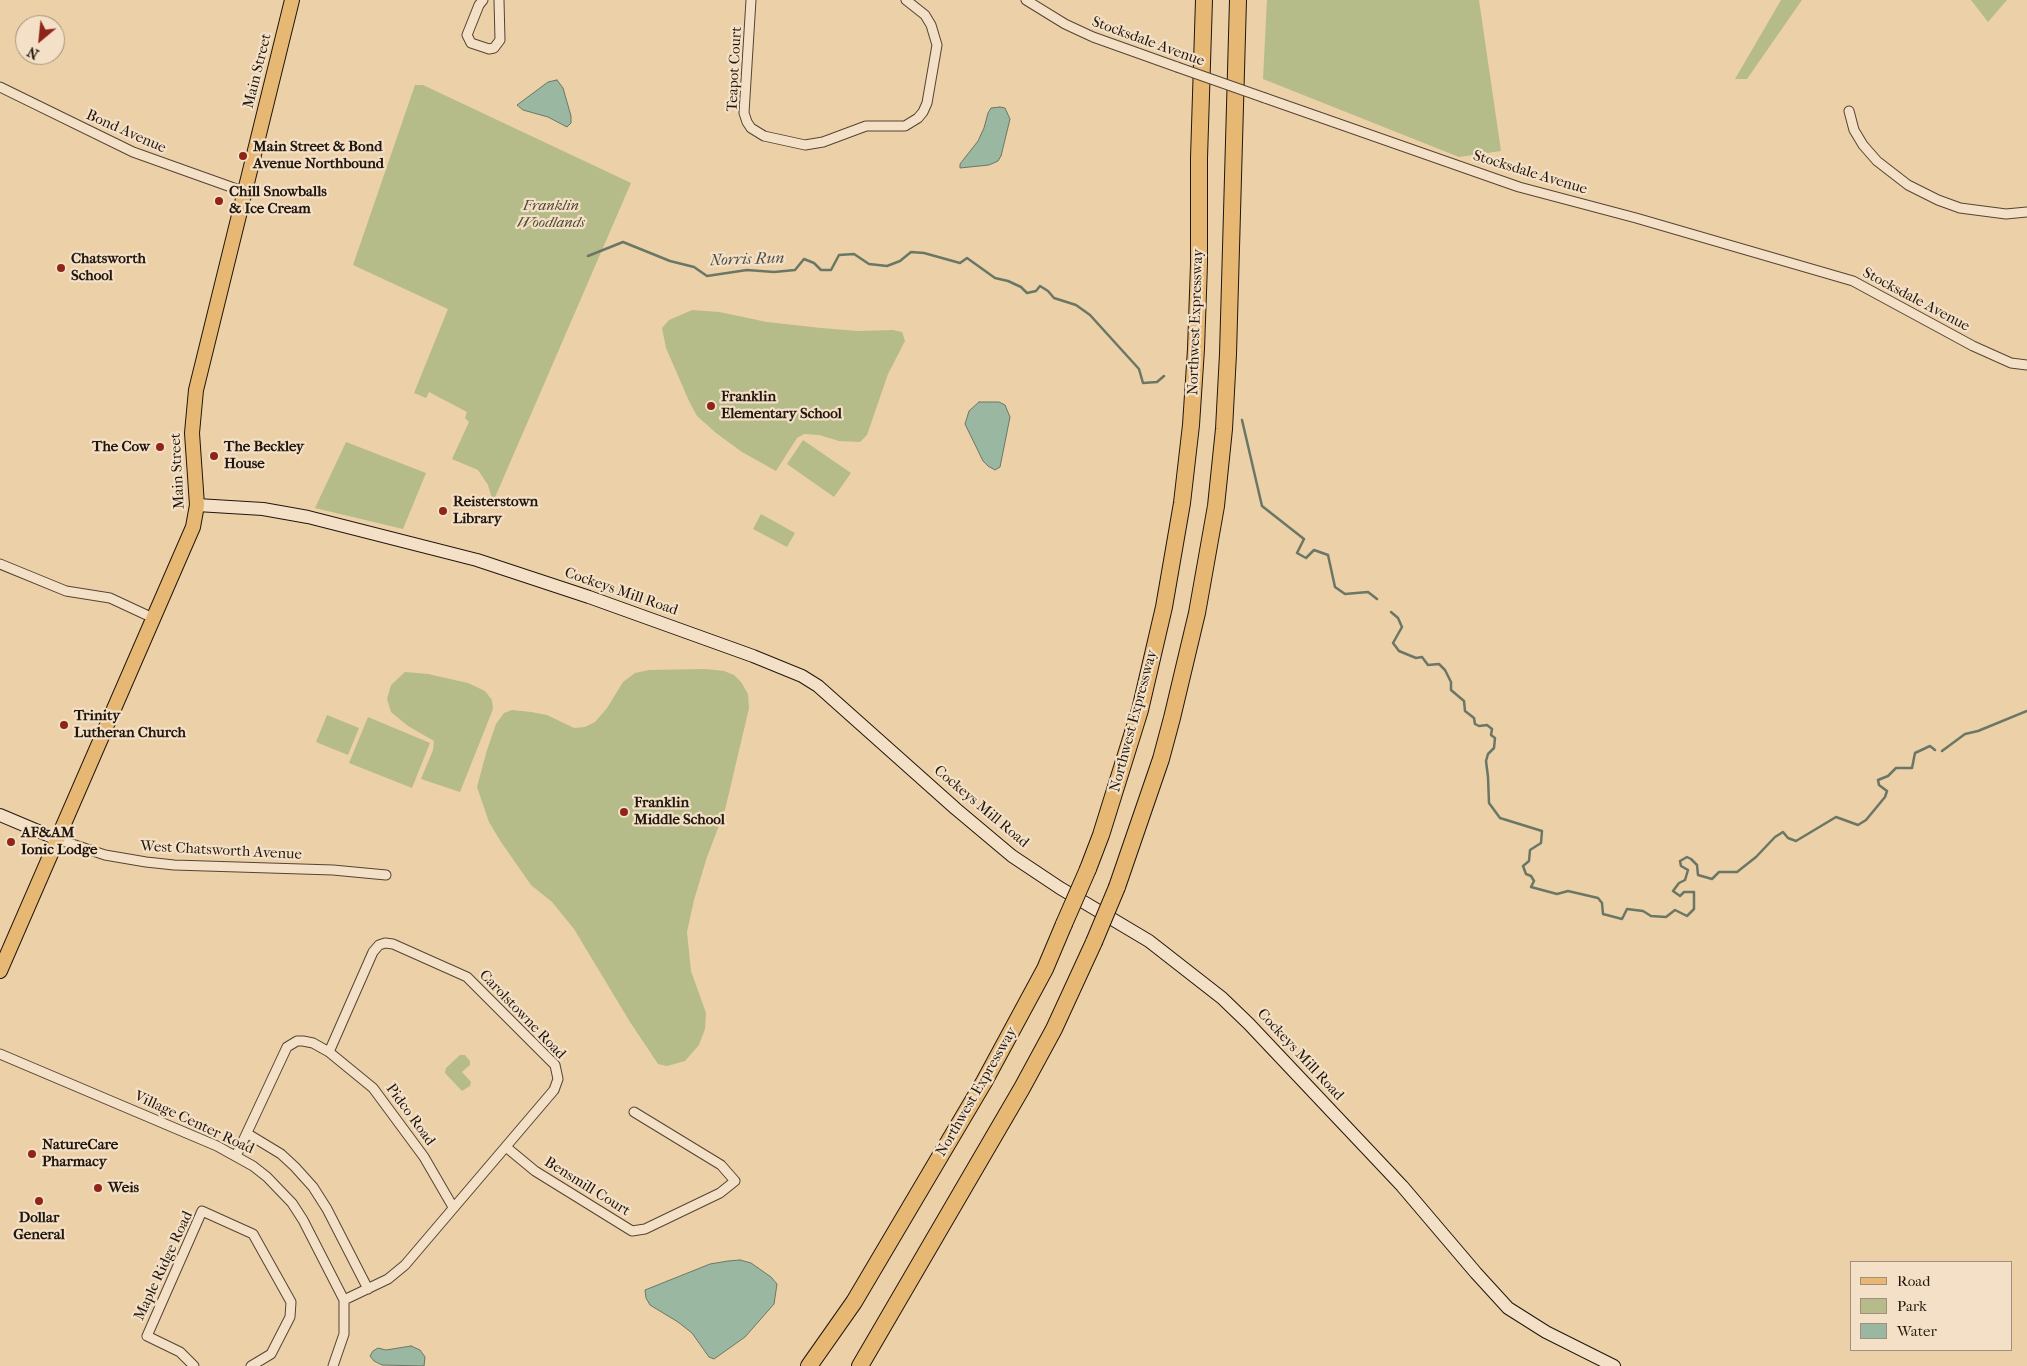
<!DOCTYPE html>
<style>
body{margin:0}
#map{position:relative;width:2027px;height:1366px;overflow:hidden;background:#ecd0a7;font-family:"IM FELL French Canon",serif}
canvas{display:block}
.legend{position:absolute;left:1850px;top:1261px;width:162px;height:90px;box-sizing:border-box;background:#f3e0c6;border:1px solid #9f8f7c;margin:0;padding:6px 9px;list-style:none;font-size:15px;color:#21160d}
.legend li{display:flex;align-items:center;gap:10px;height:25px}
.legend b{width:25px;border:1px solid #9f8f7c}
.north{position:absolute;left:15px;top:15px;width:50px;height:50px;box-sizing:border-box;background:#f3e0c6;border:1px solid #9f8f7c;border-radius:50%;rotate:208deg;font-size:14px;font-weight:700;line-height:20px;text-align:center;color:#21160d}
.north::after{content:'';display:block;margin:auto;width:18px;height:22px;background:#8f2418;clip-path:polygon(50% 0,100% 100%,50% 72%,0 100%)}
</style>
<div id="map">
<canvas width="2027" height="1366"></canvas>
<ul class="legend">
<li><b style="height:6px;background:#e6b874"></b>Road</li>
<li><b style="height:14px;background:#b5bc89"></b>Park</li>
<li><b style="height:14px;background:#9ab7a2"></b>Water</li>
</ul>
<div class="north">N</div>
</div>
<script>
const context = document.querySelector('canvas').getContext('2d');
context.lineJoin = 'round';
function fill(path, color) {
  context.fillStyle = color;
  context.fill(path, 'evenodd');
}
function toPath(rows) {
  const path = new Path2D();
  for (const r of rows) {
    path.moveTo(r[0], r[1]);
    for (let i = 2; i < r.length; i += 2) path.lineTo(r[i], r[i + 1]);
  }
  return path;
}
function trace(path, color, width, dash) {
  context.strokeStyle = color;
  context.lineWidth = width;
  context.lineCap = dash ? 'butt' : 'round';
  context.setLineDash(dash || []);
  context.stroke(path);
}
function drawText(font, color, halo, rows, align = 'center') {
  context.font = font + ' "IM FELL French Canon",serif';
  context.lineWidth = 4.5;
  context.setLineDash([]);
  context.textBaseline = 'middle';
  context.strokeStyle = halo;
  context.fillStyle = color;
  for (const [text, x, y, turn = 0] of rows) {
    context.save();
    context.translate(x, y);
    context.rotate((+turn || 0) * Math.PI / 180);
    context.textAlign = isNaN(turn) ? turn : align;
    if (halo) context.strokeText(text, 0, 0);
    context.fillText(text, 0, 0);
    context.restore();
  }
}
const green = toPath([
 [1267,0,1479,0,1501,151,1459,157,1263,79],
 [1781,0,1802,0,1747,79,1735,79],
 [1971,0,2007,0,1988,22],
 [415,85,423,85,631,183,493,502,488,485,478,470,452,459,469,422,465,418,467,412,429,392,426,398,414,393,448,309,353,265],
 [692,310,719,312,767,322,821,328,858,331,893,330,902,332,905,341,888,374,867,435,860,442,839,441,819,435,804,434,797,438,776,471,742,452,716,433,697,416,689,401,666,348,662,328,669,320],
 [803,440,851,473,834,497,787,464],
 [346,442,426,473,403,529,315,508],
 [761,514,795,533,787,547,753,529],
 [705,669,724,671,734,675,741,682,748,694,749,708,725,810,707,857,694,900,687,932,691,971,706,1013,705,1029,699,1045,685,1061,667,1066,658,1064,630,1022,574,929,552,902,531,885,501,842,489,822,477,787,487,750,496,724,504,713,512,710,531,712,547,715,574,728,585,727,595,722,607,708,623,682,635,673,649,670],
 [405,672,428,674,468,683,485,691,492,700,493,709,460,792,421,779,433,750,434,741,408,726,391,712,387,699,391,685],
 [327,715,359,728,348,755,316,742],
 [368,717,430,743,412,788,349,763],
 [460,1055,465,1055,470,1061,470,1065,462,1072,471,1082,470,1086,462,1091,445,1073,446,1068]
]);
const water = toPath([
 [557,80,563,88,571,116,571,123,567,127,548,117,523,110,517,105,548,82,557,80],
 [1000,107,1005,108,1010,119,1001,156,998,161,989,165,960,168,960,164,978,141,984,128,988,113,991,108,1000,107],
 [979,402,999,402,1005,405,1010,417,1000,467,995,470,988,466,983,461,965,424,969,411,979,402],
 [740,1260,751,1263,771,1277,777,1284,774,1304,745,1337,714,1359,709,1357,692,1333,678,1322,650,1305,646,1298,645,1290,710,1264,728,1261,740,1260],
 [411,1346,420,1350,425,1357,424,1366,382,1365,374,1361,370,1356,373,1351,378,1348,386,1350,411,1346]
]);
const stream = toPath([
 [588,256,623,242,670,261,694,267,707,276,747,270,774,272,795,270,804,259,814,263,821,270,831,270,839,255,854,254,869,264,887,266,900,261,911,252,924,253,960,263,967,258,995,278,1008,281,1021,287,1027,293,1036,291,1040,286,1048,291,1054,298,1076,305,1090,315,1139,369,1143,383,1157,382,1164,376],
 [1242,420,1262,506,1304,539,1297,553,1306,558,1314,550,1328,555,1335,587,1345,594,1368,592,1377,599],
 [1391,612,1398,618,1402,627,1393,643,1399,651,1416,658,1422,657,1428,665,1439,664,1445,670,1451,682,1451,690,1464,701,1465,711,1474,718,1475,724,1479,726,1487,725,1492,729,1491,735,1495,738,1494,748,1488,754,1486,761,1488,777,1489,803,1500,818,1542,831,1541,843,1530,850,1529,861,1523,866,1526,874,1531,876,1534,881,1531,887,1557,894,1568,891,1598,898,1602,903,1603,914,1622,919,1627,909,1643,911,1651,916,1666,917,1675,910,1687,916,1694,909,1694,892,1684,892,1680,896,1673,891,1679,883,1685,880,1688,870,1681,866,1680,861,1687,857,1691,859,1697,865,1698,875,1712,879,1719,872,1737,872,1756,857,1775,837,1783,832,1788,838,1796,841,1836,817,1858,825,1866,820,1885,797,1887,791,1879,785,1878,780,1888,776,1896,768,1912,768,1915,753,1930,746,1935,750],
 [1942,751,1965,734,1978,731,2027,711]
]);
const street = toPath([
 [483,0,479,5,467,35,471,43,489,49,494,48,500,40,499,0],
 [751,0,744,113,747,122,751,128,764,136,805,145,823,142,866,126,905,126,918,118,923,112,927,103,937,45,931,25,925,15,906,0],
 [1026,0,1065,24,1093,37,1177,67],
 [0,87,133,152,245,192],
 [1265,98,1519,187,1636,218,1853,281,1973,346,2011,363,2027,365],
 [1849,111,1854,130,1863,145,1877,161,1908,185,1938,200,1960,208,2006,214,2027,212],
 [0,564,66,591,110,598,153,618],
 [57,839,105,855,146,862,174,865,333,870,386,875],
 [329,1052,373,1088,424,1157,453,1207],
 [0,1054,217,1146,253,1166,267,1177,292,1203,303,1220,344,1300,344,1334,333,1366],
 [248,1134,281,1154,295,1167,313,1187,327,1209,368,1289],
 [506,1147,535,1171,632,1231,645,1229,720,1193,735,1181,721,1165,634,1112],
 [236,1156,287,1047,297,1041,303,1041,313,1043,329,1052,373,952,379,945,385,943,393,944,467,977,555,1065,558,1079,554,1090,405,1265,388,1279,344,1300],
 [194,1366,180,1352,147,1336,202,1211,253,1234,291,1302,290,1317,271,1354,251,1366]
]);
const secondary = toPath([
 [197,505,263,509,308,517,477,560,589,597,753,656,802,676,818,686,956,809,1012,856,1060,888,1149,941,1222,998,1249,1024,1402,1186,1476,1273,1508,1308,1546,1332,1614,1366],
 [0,815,57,839]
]);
const primary = toPath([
 [0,971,193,527,197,505,192,433,196,390,292,0]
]);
const highway = toPath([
 [1088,869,1101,835,1140,710,1164,607,1182,503,1191,425,1196,349,1199,264,1199,158,1204,0],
 [1117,887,1161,759,1172,718,1197,613,1216,506,1224,429,1228,354,1238,0],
 [809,1366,854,1302,984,1082,1045,969,1064,924],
 [860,1366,1022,1088,1054,1029,1094,942]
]);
const streetBridge = toPath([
 [1177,67,1265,98]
]);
const highwayBridge = toPath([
 [1064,924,1088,869],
 [1094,942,1117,887]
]);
const markers = [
 [243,156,5,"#8f2418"],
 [219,201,5,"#8f2418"],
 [61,268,5,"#8f2418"],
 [711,406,5,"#8f2418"],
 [160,447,5,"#8f2418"],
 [214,456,5,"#8f2418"],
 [443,511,5,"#8f2418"],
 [64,725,5,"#8f2418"],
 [624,812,5,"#8f2418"],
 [11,842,5,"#8f2418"],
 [32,1154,5,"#8f2418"],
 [98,1188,5,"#8f2418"],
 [39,1201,5,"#8f2418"]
];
const streetNames = [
 ["Stocksdale Avenue",1148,42,20],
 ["Teapot Court",735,69,-87],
 ["Main Street",258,71,-76],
 ["Bond Avenue",126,132,24],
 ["Stocksdale Avenue",1530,173,17],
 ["Stocksdale Avenue",1916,300,28],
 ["Northwest Expressway",1196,322,-88],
 ["Main Street",178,471,-93],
 ["Cockeys Mill Road",621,592,19],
 ["Northwest Expressway",1134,721,-75],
 ["Cockeys Mill Road",981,807,40],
 ["West Chatsworth Avenue",221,851,3],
 ["Carolstowne Road",522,1015,46],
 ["Cockeys Mill Road",1300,1055,47],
 ["Northwest Expressway",977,1092,-60],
 ["Pidco Road",410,1115,54],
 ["Village Center Road",194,1123,25],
 ["Bensmill Court",587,1187,32],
 ["Maple Ridge Road",164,1266,-65]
];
const poiNames = [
 ["Main Street & Bond",253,147],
 ["Avenue Northbound",253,164],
 ["Chill Snowballs",229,192],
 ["& Ice Cream",229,209],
 ["Chatsworth",71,259],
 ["School",71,276],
 ["Franklin",721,397],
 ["Elementary School",721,414],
 ["The Cow",150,447,"right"],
 ["The Beckley",224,447],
 ["House",224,464],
 ["Reisterstown",453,502],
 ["Library",453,519],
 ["Trinity",74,716],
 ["Lutheran Church",74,733],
 ["Franklin",634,803],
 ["Middle School",634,820],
 ["AF&AM",21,833],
 ["Ionic Lodge",21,850],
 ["NatureCare",42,1145],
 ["Pharmacy",42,1162],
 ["Weis",108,1188],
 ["Dollar",39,1218,"center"],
 ["General",39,1235,"center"]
];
const parkNames = [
 ["Franklin",551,206],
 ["Woodlands",551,223]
];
const waterNames = [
 ["Norris Run",747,260,-2]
];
fill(green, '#b5bc89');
fill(water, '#9ab7a2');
trace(water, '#6a7766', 1);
trace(stream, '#6a7766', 2.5);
trace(street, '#544434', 11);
trace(secondary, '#21160d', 14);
trace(primary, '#21160d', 16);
trace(highway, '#21160d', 18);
trace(street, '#f3e0c6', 9);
trace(secondary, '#f3e0c6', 12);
trace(primary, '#e6b874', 14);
trace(highway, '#e6b874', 16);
trace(streetBridge, '#544434', 11, []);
trace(highwayBridge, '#21160d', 18, []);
trace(streetBridge, '#f3e0c6', 9);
trace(highwayBridge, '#e6b874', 16);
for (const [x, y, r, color] of markers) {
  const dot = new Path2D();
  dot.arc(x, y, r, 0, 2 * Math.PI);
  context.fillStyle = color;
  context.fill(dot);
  trace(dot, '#f3e0c6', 2);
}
drawText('15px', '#21160d', '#f3e0c6', streetNames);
drawText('bold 15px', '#21160d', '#f3e0c6', poiNames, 'left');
drawText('italic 15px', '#4d4832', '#f3e0c6', parkNames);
drawText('italic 16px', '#4b4e41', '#f3e0c6', waterNames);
</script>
